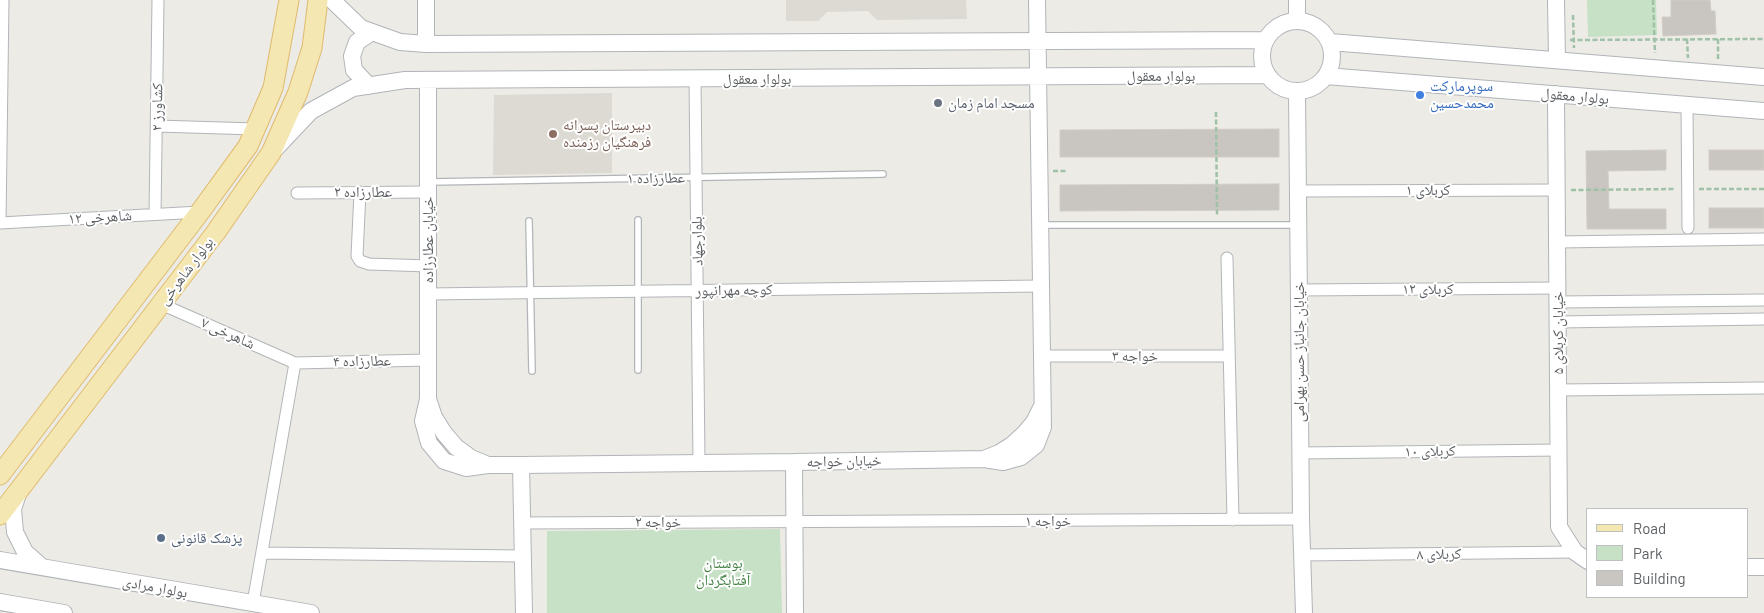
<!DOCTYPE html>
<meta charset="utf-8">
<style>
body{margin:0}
#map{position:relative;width:1764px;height:613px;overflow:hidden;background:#edebe5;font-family:Barlow,sans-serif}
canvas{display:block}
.legend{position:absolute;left:1586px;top:508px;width:162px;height:90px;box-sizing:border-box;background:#fff;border:1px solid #bebfc1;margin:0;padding:6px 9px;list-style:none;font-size:15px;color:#5d6063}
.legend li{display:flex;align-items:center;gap:10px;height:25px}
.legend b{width:25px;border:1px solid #bebfc1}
</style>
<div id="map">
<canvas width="1764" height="613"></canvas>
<ul class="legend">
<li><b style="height:6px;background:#f4e7b2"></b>Road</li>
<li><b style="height:14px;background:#c6e1c5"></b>Park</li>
<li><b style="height:14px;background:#c9c6c1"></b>Building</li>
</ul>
</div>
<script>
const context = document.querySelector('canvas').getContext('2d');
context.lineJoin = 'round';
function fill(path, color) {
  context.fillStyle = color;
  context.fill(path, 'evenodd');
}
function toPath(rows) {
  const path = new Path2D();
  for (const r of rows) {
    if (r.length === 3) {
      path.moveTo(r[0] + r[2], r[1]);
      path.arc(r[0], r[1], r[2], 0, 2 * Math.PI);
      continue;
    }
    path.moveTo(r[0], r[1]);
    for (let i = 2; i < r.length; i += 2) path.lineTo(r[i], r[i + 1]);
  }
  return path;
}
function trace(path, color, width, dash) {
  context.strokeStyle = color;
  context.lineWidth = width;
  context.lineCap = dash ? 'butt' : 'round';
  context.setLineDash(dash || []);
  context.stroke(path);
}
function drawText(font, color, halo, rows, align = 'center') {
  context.font = font + ' Barlow,"Noto Naskh Arabic",sans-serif';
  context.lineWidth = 4;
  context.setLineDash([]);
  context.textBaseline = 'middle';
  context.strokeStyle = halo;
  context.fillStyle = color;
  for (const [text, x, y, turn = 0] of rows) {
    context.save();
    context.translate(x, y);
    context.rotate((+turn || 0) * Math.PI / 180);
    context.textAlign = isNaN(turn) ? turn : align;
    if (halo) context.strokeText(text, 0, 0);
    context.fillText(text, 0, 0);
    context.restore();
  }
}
const education = toPath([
 [786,0,966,0,967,19,877,20,868,11,827,12,818,21,786,21],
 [612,93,612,173,493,175,494,95]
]);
const green = toPath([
 [1587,0,1656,0,1657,35,1588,37],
 [780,529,782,613,547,613,547,531]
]);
const building = toPath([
 [1671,0,1710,0,1711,11,1715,11,1716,34,1663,36,1662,17,1671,17,1671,0],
 [1279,129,1279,157,1060,157,1060,130,1279,129],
 [1666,150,1666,170,1608,171,1609,209,1666,209,1666,229,1587,229,1586,151,1666,150],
 [1709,150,1764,150,1764,170,1709,170,1709,150],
 [1279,184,1279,210,1060,211,1060,185,1279,184],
 [1709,208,1764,208,1764,228,1709,228,1709,208]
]);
const path = toPath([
 [1653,0,1655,53],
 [1573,15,1574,48],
 [1687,39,1688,58],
 [1718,39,1718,60],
 [1570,40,1764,39],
 [1216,112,1217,216],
 [1053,171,1068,171],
 [1699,189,1764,189],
 [1571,190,1676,189]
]);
const lane = toPath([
 [430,182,883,174],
 [638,220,638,370],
 [529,221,532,371],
 [1041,225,1297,225]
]);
const street = toPath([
 [695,79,699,463],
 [1687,105,1688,228],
 [157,126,255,129],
 [1298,191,1557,190],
 [360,192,357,256,360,261,369,264,428,266],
 [297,193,428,192],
 [155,214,158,0],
 [0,223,3,0],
 [0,223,200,212],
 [1558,242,1764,239],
 [1227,258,1233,520],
 [1299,290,1558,288],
 [428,294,1040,286],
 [1558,302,1764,300],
 [161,304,295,363,428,360],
 [1558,322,1764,319],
 [1041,356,1229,356],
 [1558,390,1764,388],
 [1300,453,1559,450],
 [522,523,1301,519],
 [262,553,523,556],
 [1302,555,1575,552],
 [253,603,295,363]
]);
const secondary = toPath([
 [332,0,361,28,400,42,426,44,1264,40],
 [1297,0,1297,20],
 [1556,0,1557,60],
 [1297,56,35],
 [1330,42,1764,77],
 [426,44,426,0],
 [1326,76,1764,111],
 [428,81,428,399,423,421,429,443,444,461,466,468,488,465,521,465,524,613],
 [369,86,354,70,352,56,357,42,372,32],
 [1297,91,1301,519,1304,613],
 [1556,94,1559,527,1575,552,1588,561],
 [276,148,311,111,353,88,405,80,1267,75],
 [428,399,434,417,444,433,456,447,471,458,488,465],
 [984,459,999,453,1012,445,1024,434,1034,422,1041,408],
 [521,465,794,462],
 [18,494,13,509,15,532,25,552,42,567],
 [0,560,311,613],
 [1748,567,1764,567],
 [0,602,64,613],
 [795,613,794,462,984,459,1003,462,1021,457,1036,445,1043,427,1037,0]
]);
const primary = toPath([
 [0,475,200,212,248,146,273,88,289,0],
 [0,515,216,232,271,153,298,92,312,48,318,0]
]);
const markers = [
 [1420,95,5,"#3f7fe0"],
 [938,103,5,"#6b7280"],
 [553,134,5,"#8d6e63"],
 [161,538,5,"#5c6f8a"]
];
const streetNames = [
 ["بولوار معقول",1161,76],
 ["بولوار معقول",757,79],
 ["بولوار معقول",1575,96,5],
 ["کشاورز ۲",157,107,-89],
 ["عطارزاده ۱",656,178,-1],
 ["کربلای ۱",1428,190],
 ["عطارزاده ۲",363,192],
 ["شاهرخی ۱۲",100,217,-3],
 ["خیابان عطارزاده",428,240,-90],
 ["بلوارجهاد",697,241,-91],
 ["بولوار شاهرخی",186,271,-53],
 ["کربلای ۱۲",1428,289],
 ["کوچه مهرانپور",734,290,-1],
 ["شاهرخی ۷",228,333,24],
 ["خیابان کربلای ۵",1558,333,-90],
 ["خیابان جانباز حسن بهرامی",1299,352,-90],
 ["خواجه ۳",1135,356],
 ["عطارزاده ۴",362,361,-1],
 ["کربلای ۱۰",1430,451,-1],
 ["خیابان خواجه",844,461,-1],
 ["خواجه ۱",1048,521],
 ["خواجه ۲",658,522],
 ["کربلای ۸",1439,554,-1],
 ["بولوار مرادی",155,587,10]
];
const shopNames = [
 ["سوپرمارکت",1430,86],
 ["محمدحسین",1430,103]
];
const worshipNames = [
 ["مسجد امام زمان",948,103]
];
const educationNames = [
 ["دبیرستان پسرانه",563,125],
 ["فرهنگیان رزمنده",563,142]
];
const serviceNames = [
 ["پزشک قانونی",171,538]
];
const parkNames = [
 ["بوستان",723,563],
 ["آفتابگردان",723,580]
];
fill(education, '#dddad3');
fill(green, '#c6e1c5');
fill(building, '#c9c6c1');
trace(building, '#d1ccc4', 1);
trace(lane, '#b2b5b8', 8);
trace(street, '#b2b5b8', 13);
trace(secondary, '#b1b4b8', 18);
trace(primary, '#dfba6c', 21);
trace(path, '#9ec1a7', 2.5, [5, 2.5]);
trace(lane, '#fff', 5.5);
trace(street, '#fff', 11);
trace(secondary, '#fff', 16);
trace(primary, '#f4e7b2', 19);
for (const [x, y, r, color] of markers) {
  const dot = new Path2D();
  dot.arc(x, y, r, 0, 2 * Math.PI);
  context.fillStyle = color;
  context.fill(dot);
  trace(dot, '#fff', 2);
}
drawText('15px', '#5d6063', '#fff', streetNames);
drawText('15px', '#366cbe', '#fff', shopNames, 'left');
drawText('15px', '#5b616d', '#fff', worshipNames, 'left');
drawText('15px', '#785e54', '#fff', educationNames, 'left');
drawText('15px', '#4e5e75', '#fff', serviceNames, 'left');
drawText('15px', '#407f40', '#fff', parkNames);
</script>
